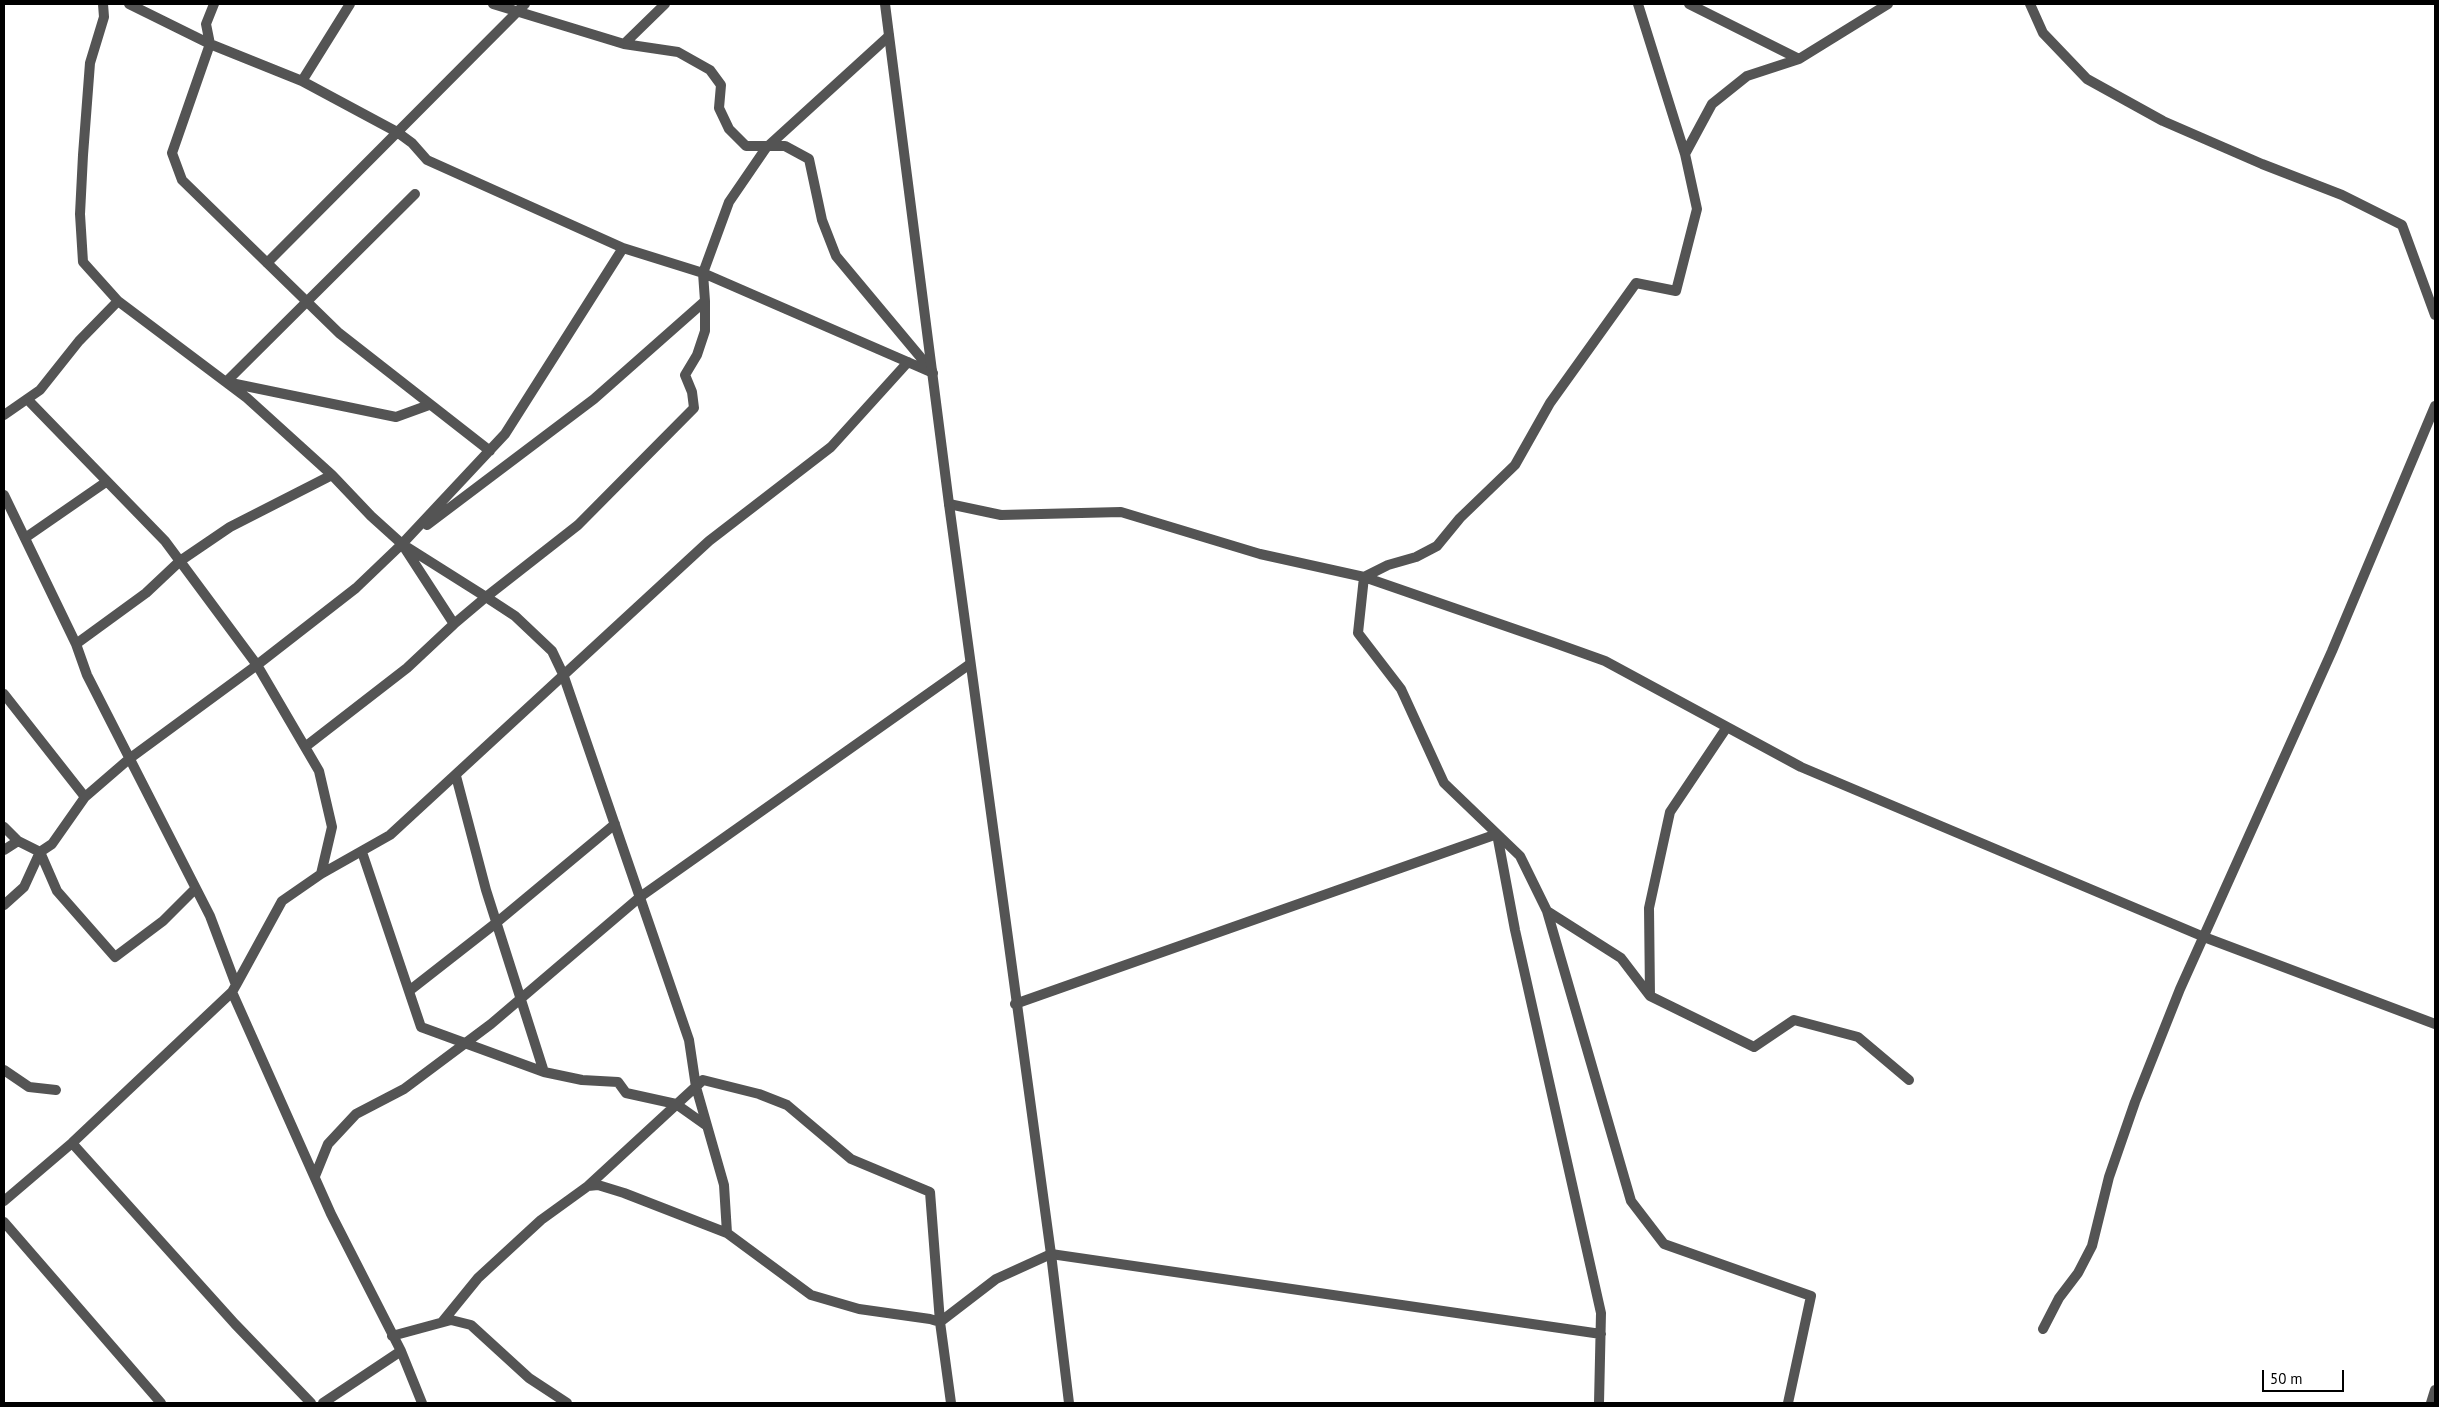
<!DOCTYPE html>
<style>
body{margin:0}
#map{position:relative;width:2439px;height:1407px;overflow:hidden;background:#fff;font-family:"PT Sans",sans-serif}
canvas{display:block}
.frame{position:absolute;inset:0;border:5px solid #000;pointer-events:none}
.scale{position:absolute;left:2262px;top:1370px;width:82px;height:22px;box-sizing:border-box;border:2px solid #000;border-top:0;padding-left:6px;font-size:15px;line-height:18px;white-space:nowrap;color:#000;-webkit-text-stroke:4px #fff;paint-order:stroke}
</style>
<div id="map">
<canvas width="2439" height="1407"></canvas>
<div class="frame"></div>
<div class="scale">50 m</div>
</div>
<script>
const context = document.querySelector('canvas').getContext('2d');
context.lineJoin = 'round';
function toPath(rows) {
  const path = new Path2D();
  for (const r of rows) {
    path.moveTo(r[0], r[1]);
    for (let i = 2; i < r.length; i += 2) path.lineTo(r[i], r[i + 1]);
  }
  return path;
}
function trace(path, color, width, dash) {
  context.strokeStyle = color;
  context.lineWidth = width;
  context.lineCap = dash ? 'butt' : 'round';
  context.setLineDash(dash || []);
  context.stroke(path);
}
const minor = toPath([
 [103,4,104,17,90,63,83,155,80,214,83,262,118,301,247,398,332,475,371,516,402,544,486,597,578,525,694,408,692,392,685,375,697,355,705,331,705,301],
 [129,4,210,44,302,81,397,132,412,143,427,160,623,248,703,273,933,373],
 [214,4,206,24,210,44,172,153,182,180,339,333,490,451],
 [493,4,624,44,678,52,710,70,721,85,719,108,729,129,746,146,785,146,809,159,822,220,836,256,932,371],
 [1638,4,1685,154],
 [1689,4,1799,59],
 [1888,4,1799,59,1747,76,1712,104,1685,154,1697,209,1676,291,1636,283,1550,403,1515,465,1460,518,1437,546,1416,557,1388,565,1364,577,1358,633,1401,689,1444,783,1520,856,1547,911,1621,958,1650,996,1754,1047,1794,1020,1858,1037,1909,1080],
 [2030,4,2043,33,2087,79,2163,121,2262,164,2342,195,2402,225,2435,315],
 [624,44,665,4],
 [302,81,350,4],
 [415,194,226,382,396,417,429,405],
 [267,263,525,4],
 [28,400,165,541,257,665,319,771,332,827,321,874],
 [4,415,40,390,79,341,118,301],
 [4,495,76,644,87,675,210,916,236,985,232,992,331,1214,401,1351,422,1403],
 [949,504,1001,515,1121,512,1260,554,1364,577,1552,642,1605,661,1801,767,2204,937,2435,1024],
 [427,525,594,399,705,301,703,273,729,202,766,148,889,36],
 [25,538,106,482],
 [454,624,486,597,515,616,552,651,563,674,689,1040,696,1087,724,1185,727,1233],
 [76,644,146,593,180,561,230,527,332,475],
 [4,694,85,797],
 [305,747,407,668,454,624,404,547],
 [456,776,486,890,544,1072,582,1080,618,1082,626,1093,676,1104,707,1126],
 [4,827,18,841],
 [4,850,18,841,40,852,52,844,85,797,129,759,257,665,356,588,402,544,505,434,623,248],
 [362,852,421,1027,544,1072],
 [4,905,24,887,40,852,57,891,115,957,163,921,195,889],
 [1547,911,1631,1201,1664,1244,1811,1296,1788,1403],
 [236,985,282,901,321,874,390,835,709,541,831,447,908,362],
 [409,991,496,923,615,824],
 [1650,996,1649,908,1670,812,1727,727],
 [1015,1004,1497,834,1515,930,1601,1313,1599,1403],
 [4,1070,29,1087,56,1090],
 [72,1143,235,1324,311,1403],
 [315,1176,328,1144,356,1114,404,1089,491,1024,640,897,970,664],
 [588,1186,703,1080,759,1094,787,1105,851,1159,930,1192,940,1322,951,1403],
 [4,1201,72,1143,232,992],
 [4,1222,161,1403],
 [443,1321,478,1278,541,1220,588,1186,598,1185,624,1193,727,1233,811,1295,859,1309,930,1319,940,1322,996,1279,1051,1254,1601,1334],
 [2043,1329,2059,1298,2078,1273,2092,1246,2109,1177,2135,1102,2180,989,2332,651,2435,406],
 [392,1336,451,1320,471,1325,529,1378,567,1403],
 [323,1403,401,1351],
 [2431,1403,2435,1390]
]);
const tertiary = toPath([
 [885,4,949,504,1051,1254,1069,1403]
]);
trace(minor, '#545454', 10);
trace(tertiary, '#545454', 10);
</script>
